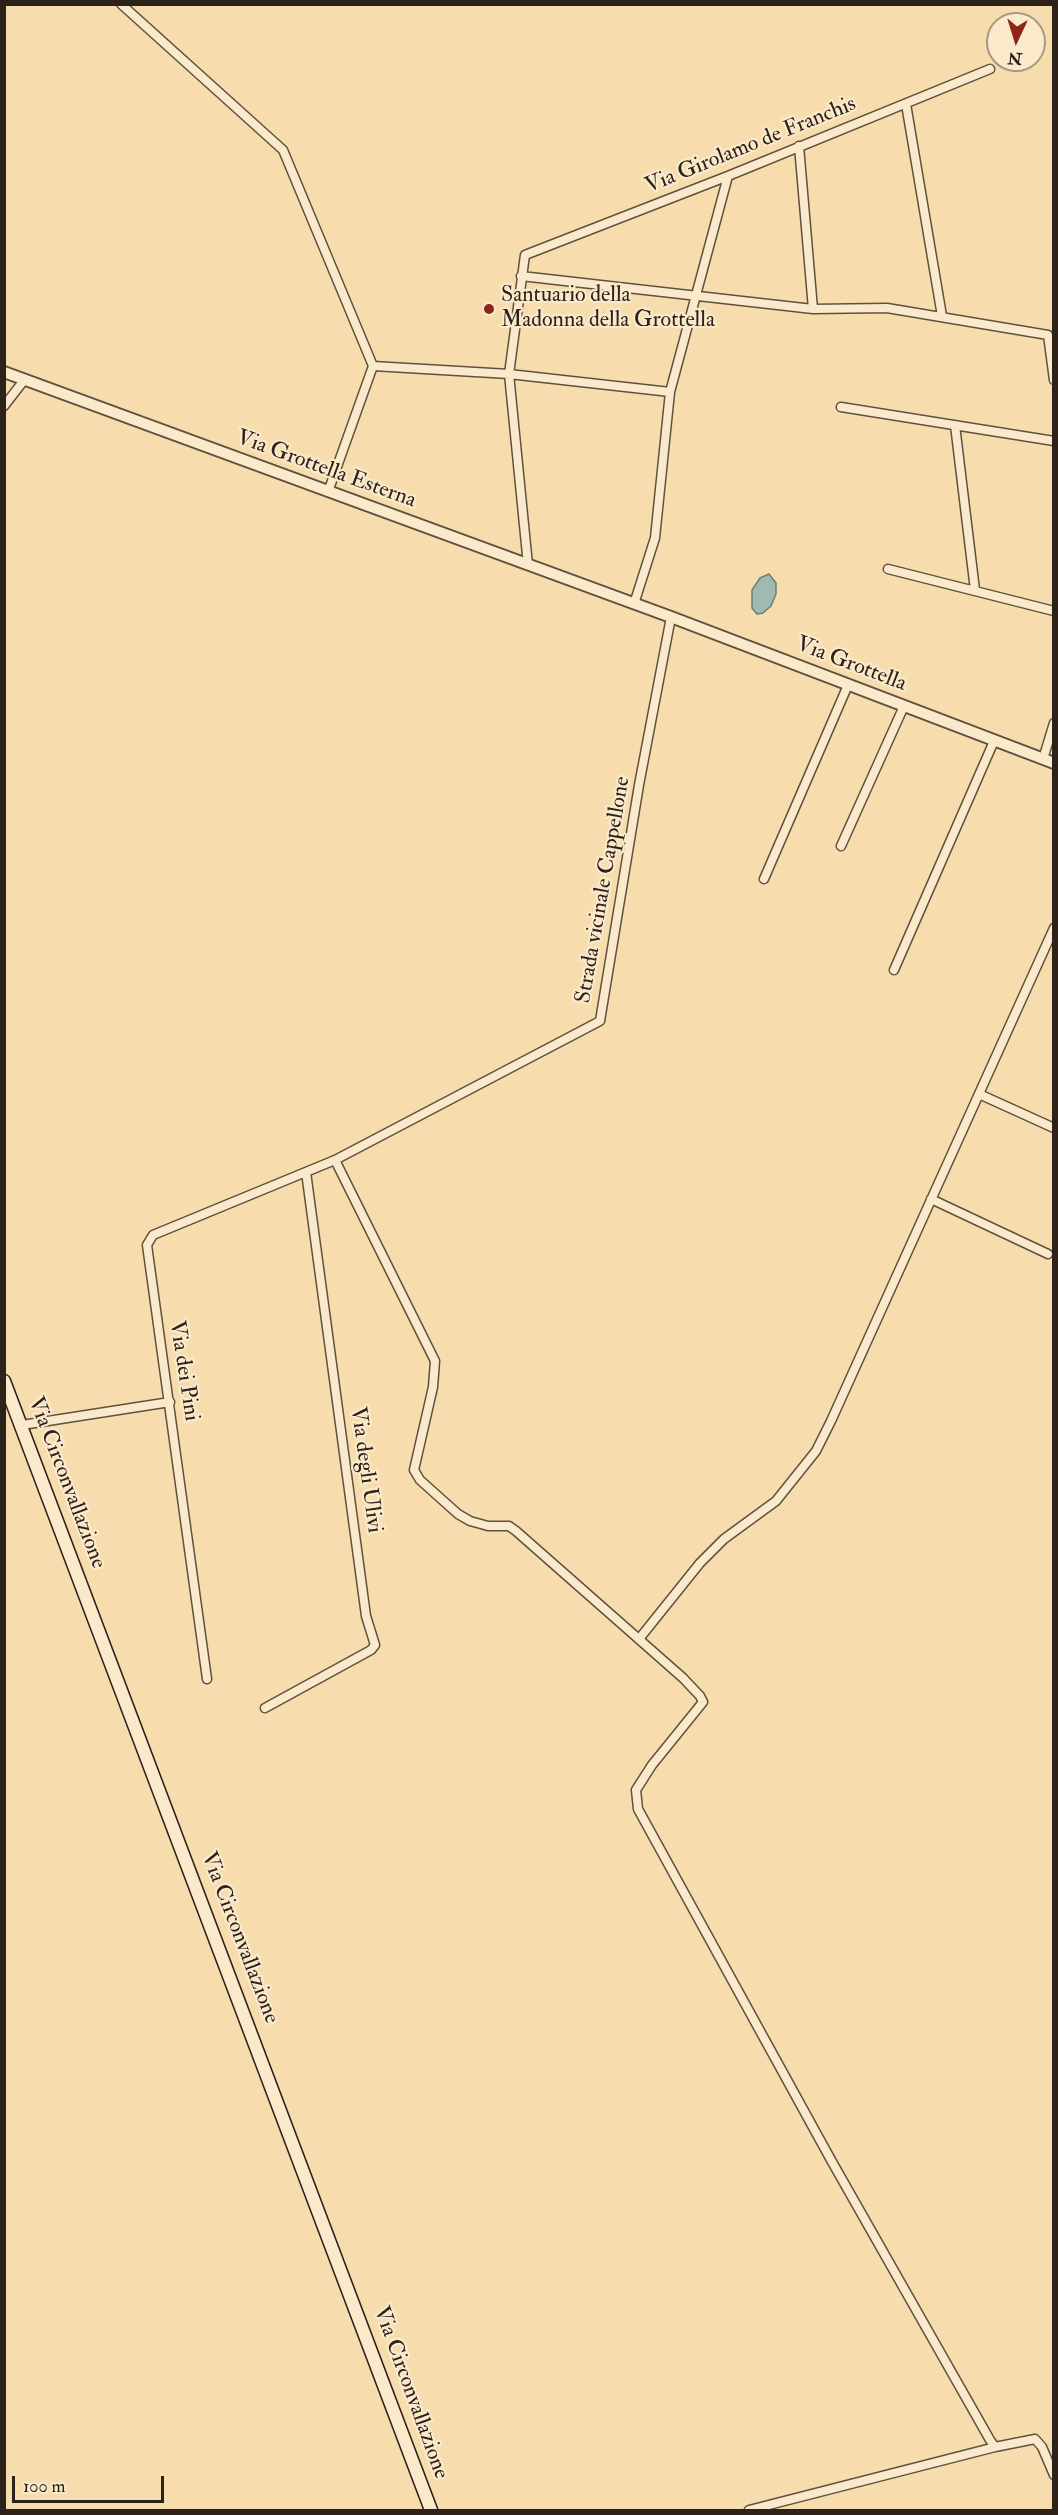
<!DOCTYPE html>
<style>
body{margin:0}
#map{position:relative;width:1058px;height:2515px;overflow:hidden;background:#f7ddad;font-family:"IM FELL Double Pica",serif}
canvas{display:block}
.frame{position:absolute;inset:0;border:6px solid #2d2219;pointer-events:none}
.north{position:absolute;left:986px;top:12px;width:60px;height:60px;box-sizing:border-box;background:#fae9ca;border:2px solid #a89983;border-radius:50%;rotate:184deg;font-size:16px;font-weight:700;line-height:24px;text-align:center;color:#2d2219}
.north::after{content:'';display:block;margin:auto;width:21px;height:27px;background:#8f2418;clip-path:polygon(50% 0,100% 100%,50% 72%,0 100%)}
.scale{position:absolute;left:12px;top:2476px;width:152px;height:27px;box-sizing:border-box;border:3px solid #2d2219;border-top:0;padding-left:8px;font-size:18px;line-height:21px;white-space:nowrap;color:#2d2219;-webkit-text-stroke:4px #fae9ca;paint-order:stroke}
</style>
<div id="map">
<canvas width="1058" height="2515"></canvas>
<div class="frame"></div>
<div class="north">N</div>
<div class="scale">100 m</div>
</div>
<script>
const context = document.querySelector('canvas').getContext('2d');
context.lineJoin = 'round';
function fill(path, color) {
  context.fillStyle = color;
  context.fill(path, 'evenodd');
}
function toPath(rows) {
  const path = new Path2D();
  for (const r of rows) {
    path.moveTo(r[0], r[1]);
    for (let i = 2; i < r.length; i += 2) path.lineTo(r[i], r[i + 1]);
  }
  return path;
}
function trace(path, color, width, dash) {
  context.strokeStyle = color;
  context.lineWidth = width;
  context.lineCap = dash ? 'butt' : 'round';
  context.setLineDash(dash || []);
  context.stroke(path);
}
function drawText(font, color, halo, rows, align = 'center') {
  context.font = font + ' "IM FELL Double Pica",serif';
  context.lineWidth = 4.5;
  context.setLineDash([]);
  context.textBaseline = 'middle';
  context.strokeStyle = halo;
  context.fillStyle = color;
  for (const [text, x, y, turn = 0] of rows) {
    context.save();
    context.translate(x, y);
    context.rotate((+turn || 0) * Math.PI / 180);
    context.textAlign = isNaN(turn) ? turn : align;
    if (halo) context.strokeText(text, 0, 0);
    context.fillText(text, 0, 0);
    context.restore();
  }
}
const water = toPath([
 [769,574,776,583,776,594,771,606,763,613,757,614,752,608,752,590,760,578,769,574]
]);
const minor = toPath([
 [121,4,283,150,373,366,328,492],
 [906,104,942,316],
 [799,146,813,309],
 [521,276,813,309,887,308,1048,335,1054,380],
 [373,366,509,374,525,255,728,176,990,69],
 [4,406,25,379],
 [841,407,1054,441],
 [955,425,975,590],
 [528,565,509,374,670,392],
 [888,569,1054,611],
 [634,604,655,538,670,392,728,176],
 [1043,759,1054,723],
 [841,846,904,706],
 [764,879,848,685],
 [894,970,994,741],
 [979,1094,1054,1128],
 [335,1160,435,1361,433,1387,414,1470,420,1480,458,1514,470,1521,488,1526,509,1526,516,1531,683,1678,700,1696,703,1702,652,1765,636,1790,638,1809,831,2160,990,2440,995,2447,1035,2439,1042,2447,1054,2475],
 [931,1199,1048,1254],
 [22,1425,170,1402],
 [639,1639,700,1563,724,1539,776,1501,816,1451,831,1421,1054,928],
 [207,1679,147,1245,153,1235,335,1160,600,1021,639,785,671,617],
 [265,1708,371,1650,375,1645,366,1616,306,1172],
 [749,2510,995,2447]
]);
const tertiary = toPath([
 [4,372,671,617,1054,763]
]);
const secondary = toPath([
 [4,1381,431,2510]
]);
const markers = [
 [489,309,6,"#8f2418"]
];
const streetNames = [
 ["Via Girolamo de Franchis",751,146,-22],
 ["Via Grottella Esterna",326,470,20],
 ["Via Grottella",851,665,21],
 ["Strada vicinale Cappellone",604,890,-80],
 ["Via dei Pini",183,1371,81],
 ["Via degli Ulivi",365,1470,82],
 ["Via Circonvallazione",66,1483,69],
 ["Via Circonvallazione",239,1938,69],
 ["Via Circonvallazione",410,2393,70]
];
const poiNames = [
 ["Santuario della",501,296],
 ["Madonna della Grottella",501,321]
];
fill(water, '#9ebab1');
trace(water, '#717d74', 1.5);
trace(minor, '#60513e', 11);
trace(tertiary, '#60513e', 14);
trace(secondary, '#2d2219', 15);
trace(minor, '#fae9ca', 8);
trace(tertiary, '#fae9ca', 10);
trace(secondary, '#fae9ca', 12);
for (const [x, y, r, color] of markers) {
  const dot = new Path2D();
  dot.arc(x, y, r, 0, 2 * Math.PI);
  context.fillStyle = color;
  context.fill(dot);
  trace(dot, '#fae9ca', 2);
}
drawText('22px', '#2d2219', '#fae9ca', streetNames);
drawText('22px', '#2d2219', '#fae9ca', poiNames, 'left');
</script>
